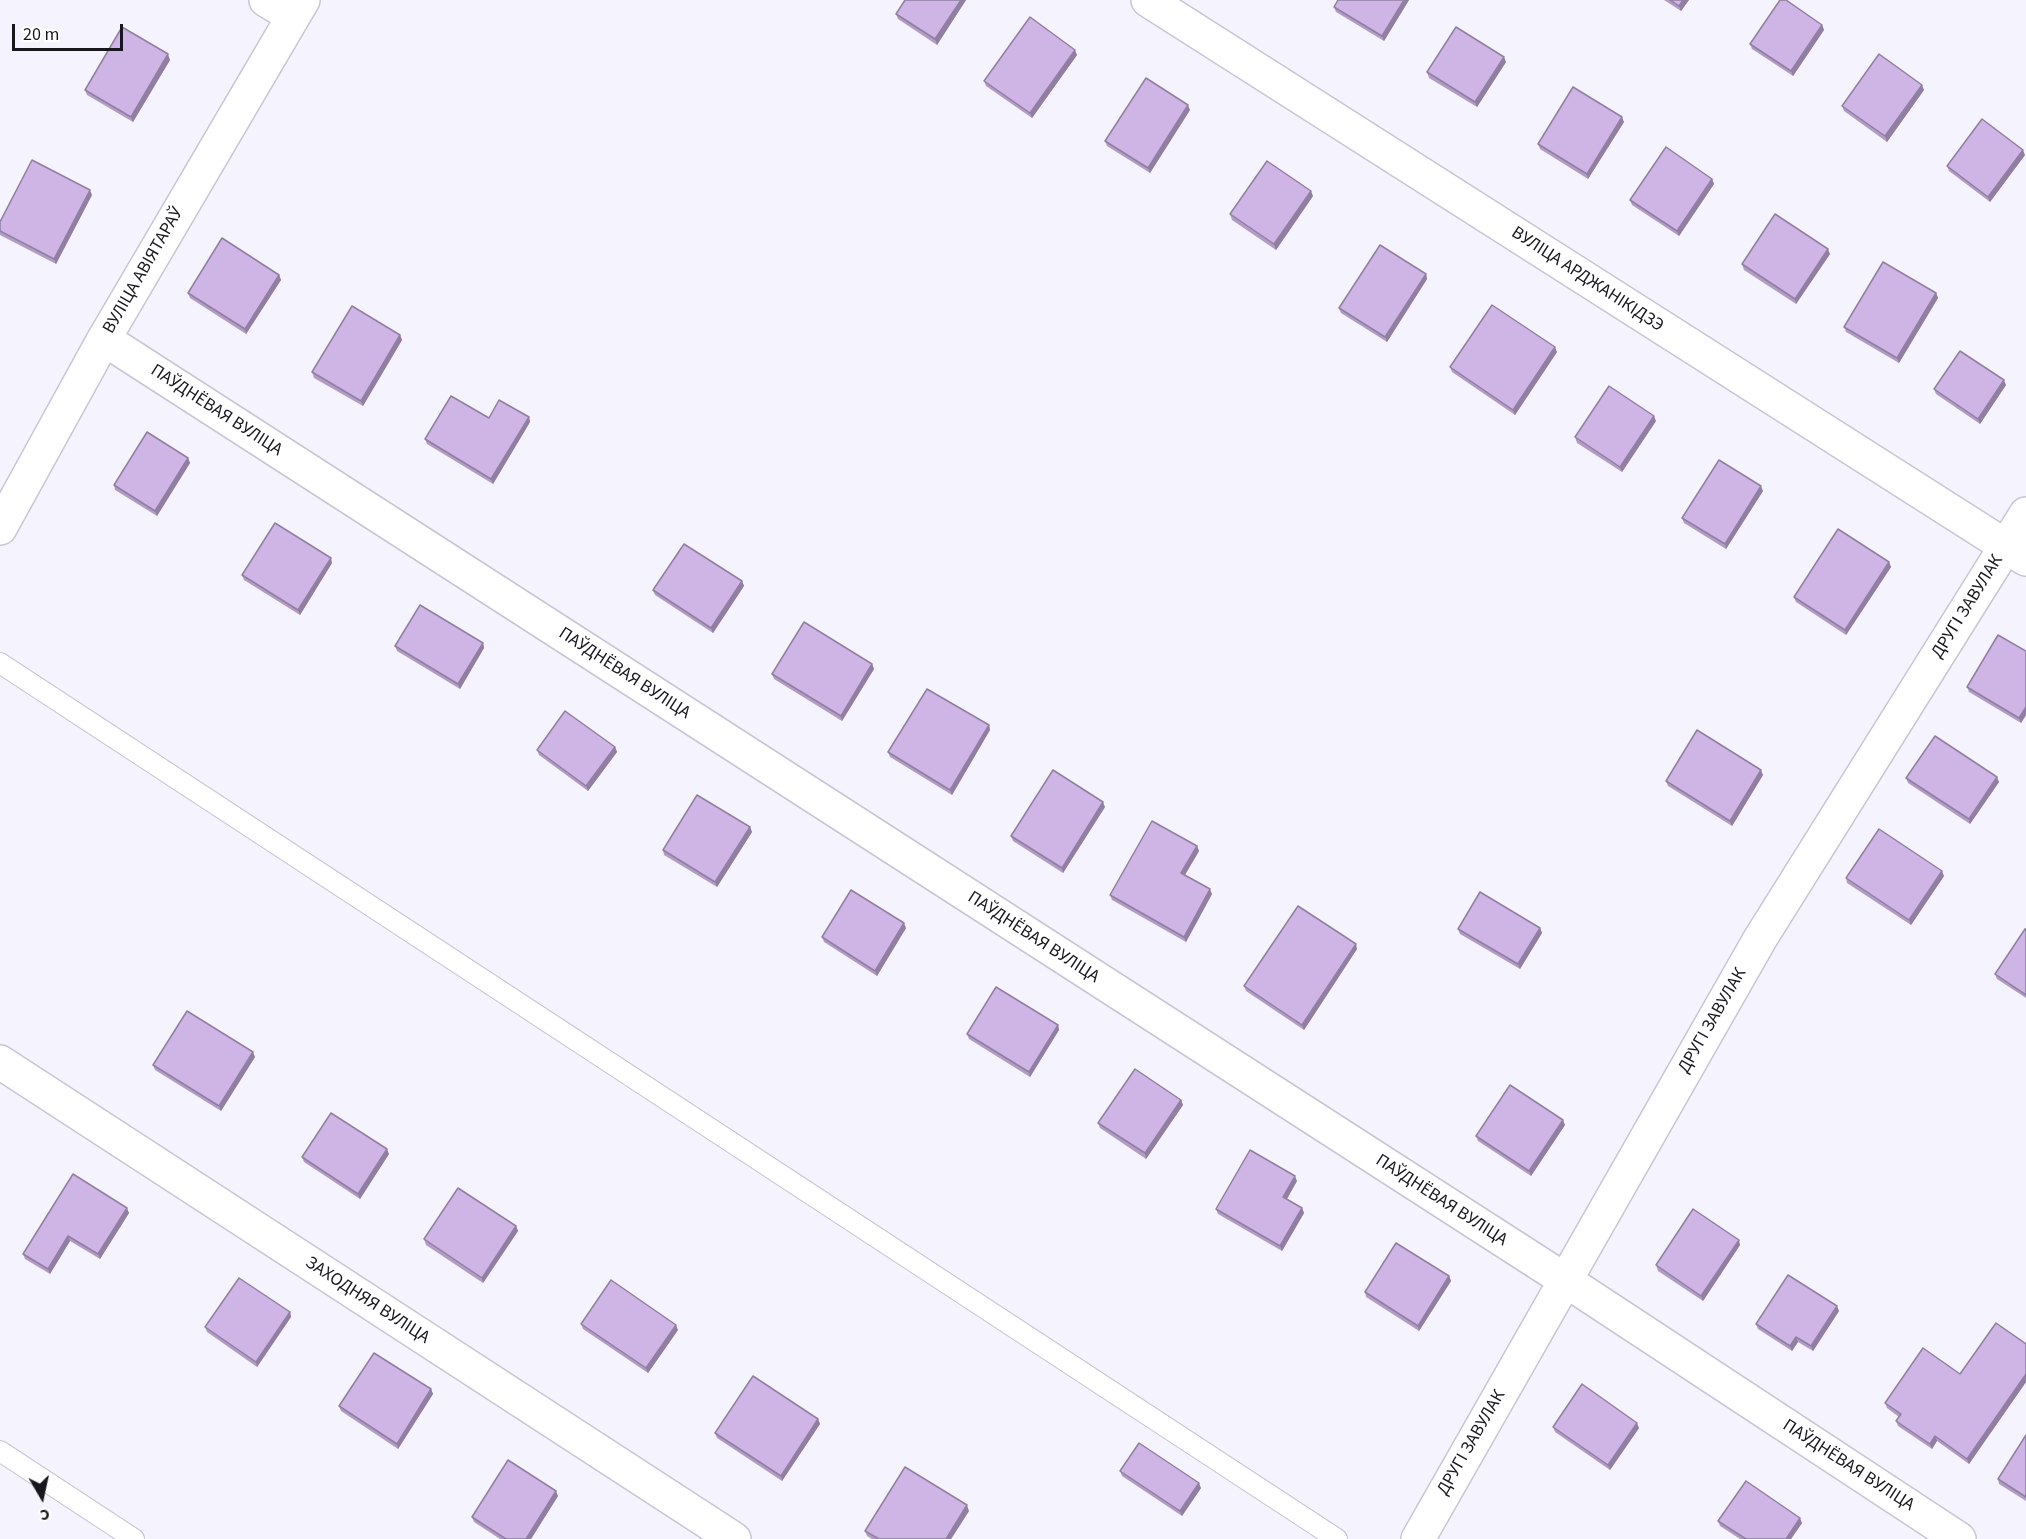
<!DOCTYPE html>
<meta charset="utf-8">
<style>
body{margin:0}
#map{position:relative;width:2026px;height:1539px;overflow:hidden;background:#f5f4fe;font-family:"Source Sans 3",sans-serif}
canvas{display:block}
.north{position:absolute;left:12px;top:1467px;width:60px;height:60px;-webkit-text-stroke:4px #fff;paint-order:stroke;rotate:171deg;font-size:16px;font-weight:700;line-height:24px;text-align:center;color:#18171d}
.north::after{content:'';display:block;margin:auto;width:21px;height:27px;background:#18171d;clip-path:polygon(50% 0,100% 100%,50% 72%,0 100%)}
.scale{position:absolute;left:12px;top:24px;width:111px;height:27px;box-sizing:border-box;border:3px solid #18171d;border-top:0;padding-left:8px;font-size:18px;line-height:21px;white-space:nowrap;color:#18171d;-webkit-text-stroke:4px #fff;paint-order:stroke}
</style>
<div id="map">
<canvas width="2026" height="1539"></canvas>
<div class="north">С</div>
<div class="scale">20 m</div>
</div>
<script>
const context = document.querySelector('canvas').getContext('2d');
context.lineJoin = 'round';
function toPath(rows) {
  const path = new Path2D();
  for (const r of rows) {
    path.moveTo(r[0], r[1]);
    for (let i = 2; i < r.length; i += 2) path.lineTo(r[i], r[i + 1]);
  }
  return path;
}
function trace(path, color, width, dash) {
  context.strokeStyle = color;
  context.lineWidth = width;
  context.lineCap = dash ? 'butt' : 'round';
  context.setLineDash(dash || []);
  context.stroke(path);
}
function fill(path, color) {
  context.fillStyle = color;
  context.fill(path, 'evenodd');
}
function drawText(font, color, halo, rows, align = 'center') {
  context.font = font + ' "Source Sans 3",sans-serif';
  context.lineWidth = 4.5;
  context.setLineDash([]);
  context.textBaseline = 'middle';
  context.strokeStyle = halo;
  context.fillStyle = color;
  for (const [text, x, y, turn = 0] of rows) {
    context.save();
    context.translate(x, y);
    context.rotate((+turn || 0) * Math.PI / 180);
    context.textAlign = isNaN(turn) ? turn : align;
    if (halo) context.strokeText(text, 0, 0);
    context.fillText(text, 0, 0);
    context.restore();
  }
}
const service = toPath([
 [0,663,1337,1539],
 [0,1451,134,1539]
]);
const minor = toPath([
 [266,0,293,16],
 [1148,0,2026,559],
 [104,339,1565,1280,1959,1539],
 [0,528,104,339,303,0],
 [0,1062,734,1539],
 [1418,1539,1760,939,2026,514]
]);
const wall = toPath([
 [966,0,937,45,898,19,896,14],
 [1409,0,1384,41,1336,12,1334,7],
 [1664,0,1689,0,1681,11],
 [1822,25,1824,30,1793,76,1752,49,1750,44],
 [1077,55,1032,118,986,86,984,81],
 [170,60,133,122,87,95,85,90],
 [1506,62,1477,107,1429,78,1427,72],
 [1924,90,1887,142,1844,111,1842,106],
 [1190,110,1150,173,1107,146,1105,141],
 [1624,122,1588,179,1540,149,1538,144],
 [2025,155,1990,202,1949,171,1947,166],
 [1712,179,1714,184,1679,236,1632,205,1630,200],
 [92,195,56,264,0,235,0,222],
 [1313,196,1276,250,1232,220,1230,214],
 [1830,254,1796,304,1744,270,1742,264],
 [1426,274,1427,279,1387,342,1341,313,1339,308],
 [279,275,281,280,246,334,190,298,188,293],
 [1936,293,1938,298,1899,363,1846,332,1844,327],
 [400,335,402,340,363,406,314,378,312,372],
 [1557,352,1515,415,1452,372,1450,367],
 [2006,385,1980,424,1936,394,1934,389],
 [529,417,530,422,493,484,427,444,425,439,489,418],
 [1656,421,1622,472,1577,443,1575,437],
 [188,458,190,463,157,516,115,490,114,485],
 [1763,491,1726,549,1684,523,1682,518],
 [1889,562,1891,567,1846,635,1796,602,1794,597],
 [332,563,300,615,244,580,242,575],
 [742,581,744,586,713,633,655,595,653,590],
 [483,643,484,648,460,689,397,651,395,646],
 [2026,651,2026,715,2021,723,1969,692,1967,687],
 [872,664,874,669,842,721,774,679,772,674],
 [989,725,990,730,952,795,890,757,888,752],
 [615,747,617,752,588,791,539,755,537,750],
 [1763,775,1732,826,1668,786,1666,781],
 [1906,778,1999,782,1970,824,1908,783],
 [1105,807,1063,873,1013,841,1011,836],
 [750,827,752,832,717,887,664,855,663,850],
 [1197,846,1199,851,1185,875,1212,894,1186,942,1112,900,1110,895],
 [1944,876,1911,925,1847,883,1846,878],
 [906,928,877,976,824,942,822,937],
 [1540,928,1542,933,1520,969,1460,934,1458,929],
 [2026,929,2026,998,1997,979,1995,974],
 [1357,949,1304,1030,1246,991,1244,986],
 [1058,1025,1059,1030,1030,1077,969,1039,967,1034],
 [255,1057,221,1111,155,1070,153,1065],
 [1181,1100,1183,1105,1146,1159,1100,1128,1098,1123],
 [1565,1125,1531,1176,1478,1141,1476,1136],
 [389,1154,360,1199,304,1162,302,1157],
 [73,1174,129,1213,100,1259,70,1241,50,1274,25,1259,23,1254],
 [1297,1181,1287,1199,1302,1208,1304,1213,1282,1251,1218,1214,1216,1209],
 [516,1226,518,1231,483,1283,426,1245,424,1239],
 [1740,1245,1703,1301,1658,1271,1656,1265],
 [1449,1276,1451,1281,1419,1331,1366,1297,1365,1292],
 [1839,1311,1813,1351,1798,1342,1792,1351,1758,1329,1756,1324],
 [290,1312,291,1317,257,1367,207,1332,205,1327],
 [581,1324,678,1330,648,1373,583,1329],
 [2026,1344,2026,1382,1969,1464,1937,1441,1932,1449,1898,1426,1896,1421,1899,1417,1887,1408,1885,1403,1960,1374],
 [431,1389,433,1394,398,1449,341,1411,339,1406],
 [818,1419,820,1424,782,1481,717,1438,715,1433],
 [1553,1427,1639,1428,1610,1470,1555,1432],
 [2026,1435,2026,1501,1999,1484,1998,1479],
 [1120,1471,1201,1488,1182,1516,1122,1476],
 [558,1496,531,1539,500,1539,474,1522,472,1517],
 [969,1511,951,1539,872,1539,867,1536,865,1531],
 [1718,1521,1802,1523,1791,1539,1740,1539,1720,1526]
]);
const shadedWall = toPath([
 [961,0,966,0,937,45,935,39],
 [1404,0,1409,0,1384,41,1382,36],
 [1683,0,1689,0,1681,11,1679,6],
 [1822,25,1824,30,1793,76,1791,71],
 [1075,50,1077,55,1032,118,1030,113],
 [168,54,170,60,133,122,131,117],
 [1504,57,1506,62,1477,107,1475,102],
 [1922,85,1924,90,1887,142,1885,136],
 [1188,105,1190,110,1150,173,1148,168],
 [1622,117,1624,122,1588,179,1587,174],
 [2023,150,2025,155,1990,202,1988,197],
 [1712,179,1714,184,1679,236,1677,231],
 [90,190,92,195,56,264,54,259],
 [1311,191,1313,196,1276,250,1274,244],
 [1828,249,1830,254,1796,304,1795,299],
 [1426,274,1427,279,1387,342,1385,337],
 [279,275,281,280,246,334,245,329],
 [1936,293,1938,298,1899,363,1897,358],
 [400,335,402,340,363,406,361,401],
 [1555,347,1557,352,1515,415,1513,410],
 [2004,380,2006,385,1980,424,1978,419],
 [1654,416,1656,421,1622,472,1620,467],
 [529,417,530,422,493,484,491,479],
 [188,458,190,463,157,516,155,511],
 [1761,486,1763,491,1726,549,1725,544],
 [331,558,332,563,300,615,298,610],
 [1889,562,1891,567,1846,635,1845,630],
 [742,581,744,586,713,633,711,628],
 [483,643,484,648,460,689,458,684],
 [872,664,874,669,842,721,841,716],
 [2026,707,2026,715,2021,723,2019,718],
 [989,725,990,730,952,795,950,790],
 [615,747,617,752,588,791,586,786],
 [1761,770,1763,775,1732,826,1730,821],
 [1997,777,1999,782,1970,824,1969,819],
 [1103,802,1105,807,1063,873,1062,868],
 [750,827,752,832,717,887,715,882],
 [1197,846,1199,851,1183,878,1181,873],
 [1942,871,1944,876,1911,925,1909,920],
 [1210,889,1212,894,1186,942,1184,937],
 [904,923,906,928,877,976,875,971],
 [1540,928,1542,933,1520,969,1518,964],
 [1356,944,1357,949,1304,1030,1302,1025],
 [1058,1025,1059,1030,1030,1077,1029,1072],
 [253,1052,255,1057,221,1111,219,1106],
 [1181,1100,1183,1105,1146,1159,1145,1153],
 [1563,1120,1565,1125,1531,1176,1529,1171],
 [387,1149,389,1154,360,1199,358,1194],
 [1295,1176,1297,1181,1285,1202,1283,1197],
 [127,1208,129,1213,100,1259,98,1254],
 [1302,1208,1304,1213,1282,1251,1280,1246],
 [516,1226,518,1231,483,1283,482,1278],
 [68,1236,70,1241,50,1274,48,1269],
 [1739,1240,1740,1245,1703,1301,1701,1296],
 [1449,1276,1451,1281,1419,1331,1418,1326],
 [1837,1306,1839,1311,1813,1351,1811,1346],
 [290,1312,291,1317,257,1367,256,1362],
 [676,1325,678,1330,648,1373,646,1368],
 [1796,1337,1798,1342,1792,1351,1790,1346],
 [2026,1374,2026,1382,1969,1464,1967,1459],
 [431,1389,433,1394,398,1449,397,1444],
 [818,1419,820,1424,782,1481,781,1476],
 [1637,1423,1639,1428,1610,1470,1608,1465],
 [1935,1436,1937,1441,1932,1449,1930,1444],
 [1199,1483,1201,1488,1182,1516,1180,1511],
 [556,1491,558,1496,531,1539,526,1539],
 [967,1505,969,1511,951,1539,946,1539],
 [1800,1518,1802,1523,1791,1539,1786,1539]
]);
const building = toPath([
 [905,0,961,0,935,39,896,14,905,0],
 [1338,0,1404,0,1382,36,1334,7,1338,0],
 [1670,0,1683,0,1679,6,1670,0],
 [1780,0,1786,0,1822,25,1791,71,1750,44,1780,0],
 [1030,17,1075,50,1030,113,984,81,1030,17],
 [122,27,168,54,131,117,85,90,122,27],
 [1456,27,1504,57,1475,102,1427,72,1456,27],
 [1879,54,1922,85,1885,136,1842,106,1879,54],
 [1146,78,1188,105,1148,168,1105,141,1146,78],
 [1573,87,1622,117,1587,174,1538,144,1573,87],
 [1982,119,2023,150,1988,197,1947,166,1982,119],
 [1666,147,1712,179,1677,231,1630,200,1666,147],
 [32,160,90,190,54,259,0,231,0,222,32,160],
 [1267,161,1311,191,1274,244,1230,214,1267,161],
 [1775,214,1828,249,1795,299,1742,264,1775,214],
 [222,238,279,275,245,329,188,293,222,238],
 [1380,245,1426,274,1385,337,1339,308,1380,245],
 [1883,262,1936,293,1897,358,1844,327,1883,262],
 [1492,305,1555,347,1513,410,1450,367,1492,305],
 [352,306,400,335,361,401,312,372,352,306],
 [1960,351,2004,380,1978,419,1934,389,1960,351],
 [1609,386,1654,416,1620,467,1575,437,1609,386],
 [451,396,489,418,499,400,529,417,491,479,425,439,451,396],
 [147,432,188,458,155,511,114,485,147,432],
 [1719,460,1761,486,1725,544,1682,518,1719,460],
 [275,523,331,558,298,610,242,575,275,523],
 [1838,529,1889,562,1845,630,1794,597,1838,529],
 [684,544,742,581,711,628,653,590,684,544],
 [420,605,483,643,458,684,395,646,420,605],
 [804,622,872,664,841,716,772,674,804,622],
 [1998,635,2026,651,2026,707,2019,718,1967,687,1998,635],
 [927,689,989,725,950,790,888,752,927,689],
 [565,711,615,747,586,786,537,750,565,711],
 [1697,730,1761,770,1730,821,1666,781,1697,730],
 [1935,736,1997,777,1969,819,1906,778,1935,736],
 [1053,770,1103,802,1062,868,1011,836,1053,770],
 [697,795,750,827,715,882,663,850,697,795],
 [1152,821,1197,846,1181,873,1210,889,1184,937,1110,895,1152,821],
 [1879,829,1942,871,1909,920,1846,878,1879,829],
 [851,890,904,923,875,971,822,937,851,890],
 [1480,892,1540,928,1518,964,1458,929,1480,892],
 [1298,906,1356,944,1302,1025,1244,986,1298,906],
 [2025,929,2026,929,2026,995,1995,974,2025,929],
 [996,987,1058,1025,1029,1072,967,1034,996,987],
 [187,1011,253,1052,219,1106,153,1065,187,1011],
 [1135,1069,1181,1100,1145,1153,1098,1123,1135,1069],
 [1510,1085,1563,1120,1529,1171,1476,1136,1510,1085],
 [331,1113,387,1149,358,1194,302,1157,331,1113],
 [1250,1150,1295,1176,1283,1197,1302,1208,1280,1246,1216,1209,1250,1150],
 [73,1174,127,1208,98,1254,68,1236,48,1269,23,1254,73,1174],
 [458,1188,516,1226,482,1278,424,1239,458,1188],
 [1693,1209,1739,1240,1701,1296,1656,1265,1693,1209],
 [1396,1243,1449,1276,1418,1326,1365,1292,1396,1243],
 [1788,1275,1837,1306,1811,1346,1796,1337,1790,1346,1756,1324,1788,1275],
 [239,1278,290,1312,256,1362,205,1327,239,1278],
 [611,1280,676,1325,646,1368,581,1324,611,1280],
 [1996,1323,2026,1344,2026,1374,1967,1459,1935,1436,1930,1444,1896,1421,1901,1414,1885,1403,1923,1348,1960,1374,1996,1323],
 [374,1353,431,1389,397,1444,339,1406,374,1353],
 [753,1376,818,1419,781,1476,715,1433,753,1376],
 [1582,1384,1637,1423,1608,1465,1553,1427,1582,1384],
 [2026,1435,2026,1497,1998,1479,2026,1435],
 [1139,1443,1199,1483,1180,1511,1120,1471,1139,1443],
 [508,1460,556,1491,526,1539,506,1539,472,1517,508,1460],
 [905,1467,967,1505,946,1539,879,1539,865,1531,905,1467],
 [1746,1481,1800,1518,1786,1539,1746,1539,1718,1521,1746,1481]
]);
const streetNames = [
 ["ВУЛІЦА АВІЯТАРАЎ",144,271,-60],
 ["ВУЛІЦА АРДЖАНІКІДЗЭ",1587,280,33],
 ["ПАЎДНЁВАЯ ВУЛІЦА",216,411,33],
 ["ДРУГІ ЗАВУЛАК",1968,607,-58],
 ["ПАЎДНЁВАЯ ВУЛІЦА",624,674,33],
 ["ПАЎДНЁВАЯ ВУЛІЦА",1033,938,33],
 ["ДРУГІ ЗАВУЛАК",1713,1021,-60],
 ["ПАЎДНЁВАЯ ВУЛІЦА",1441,1201,33],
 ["ЗАХОДНЯЯ ВУЛІЦА",367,1301,33],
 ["ДРУГІ ЗАВУЛАК",1472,1443,-60],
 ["ПАЎДНЁВАЯ ВУЛІЦА",1848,1466,33]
];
trace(service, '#c7c6d6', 22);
trace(minor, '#c7c6d6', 36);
trace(service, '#fff', 20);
trace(minor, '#fff', 33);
fill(wall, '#b19cc6');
fill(shadedWall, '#907fa1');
fill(building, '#ceb5e6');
trace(building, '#907fa1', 1.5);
drawText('18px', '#18171d', '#fff', streetNames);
</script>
